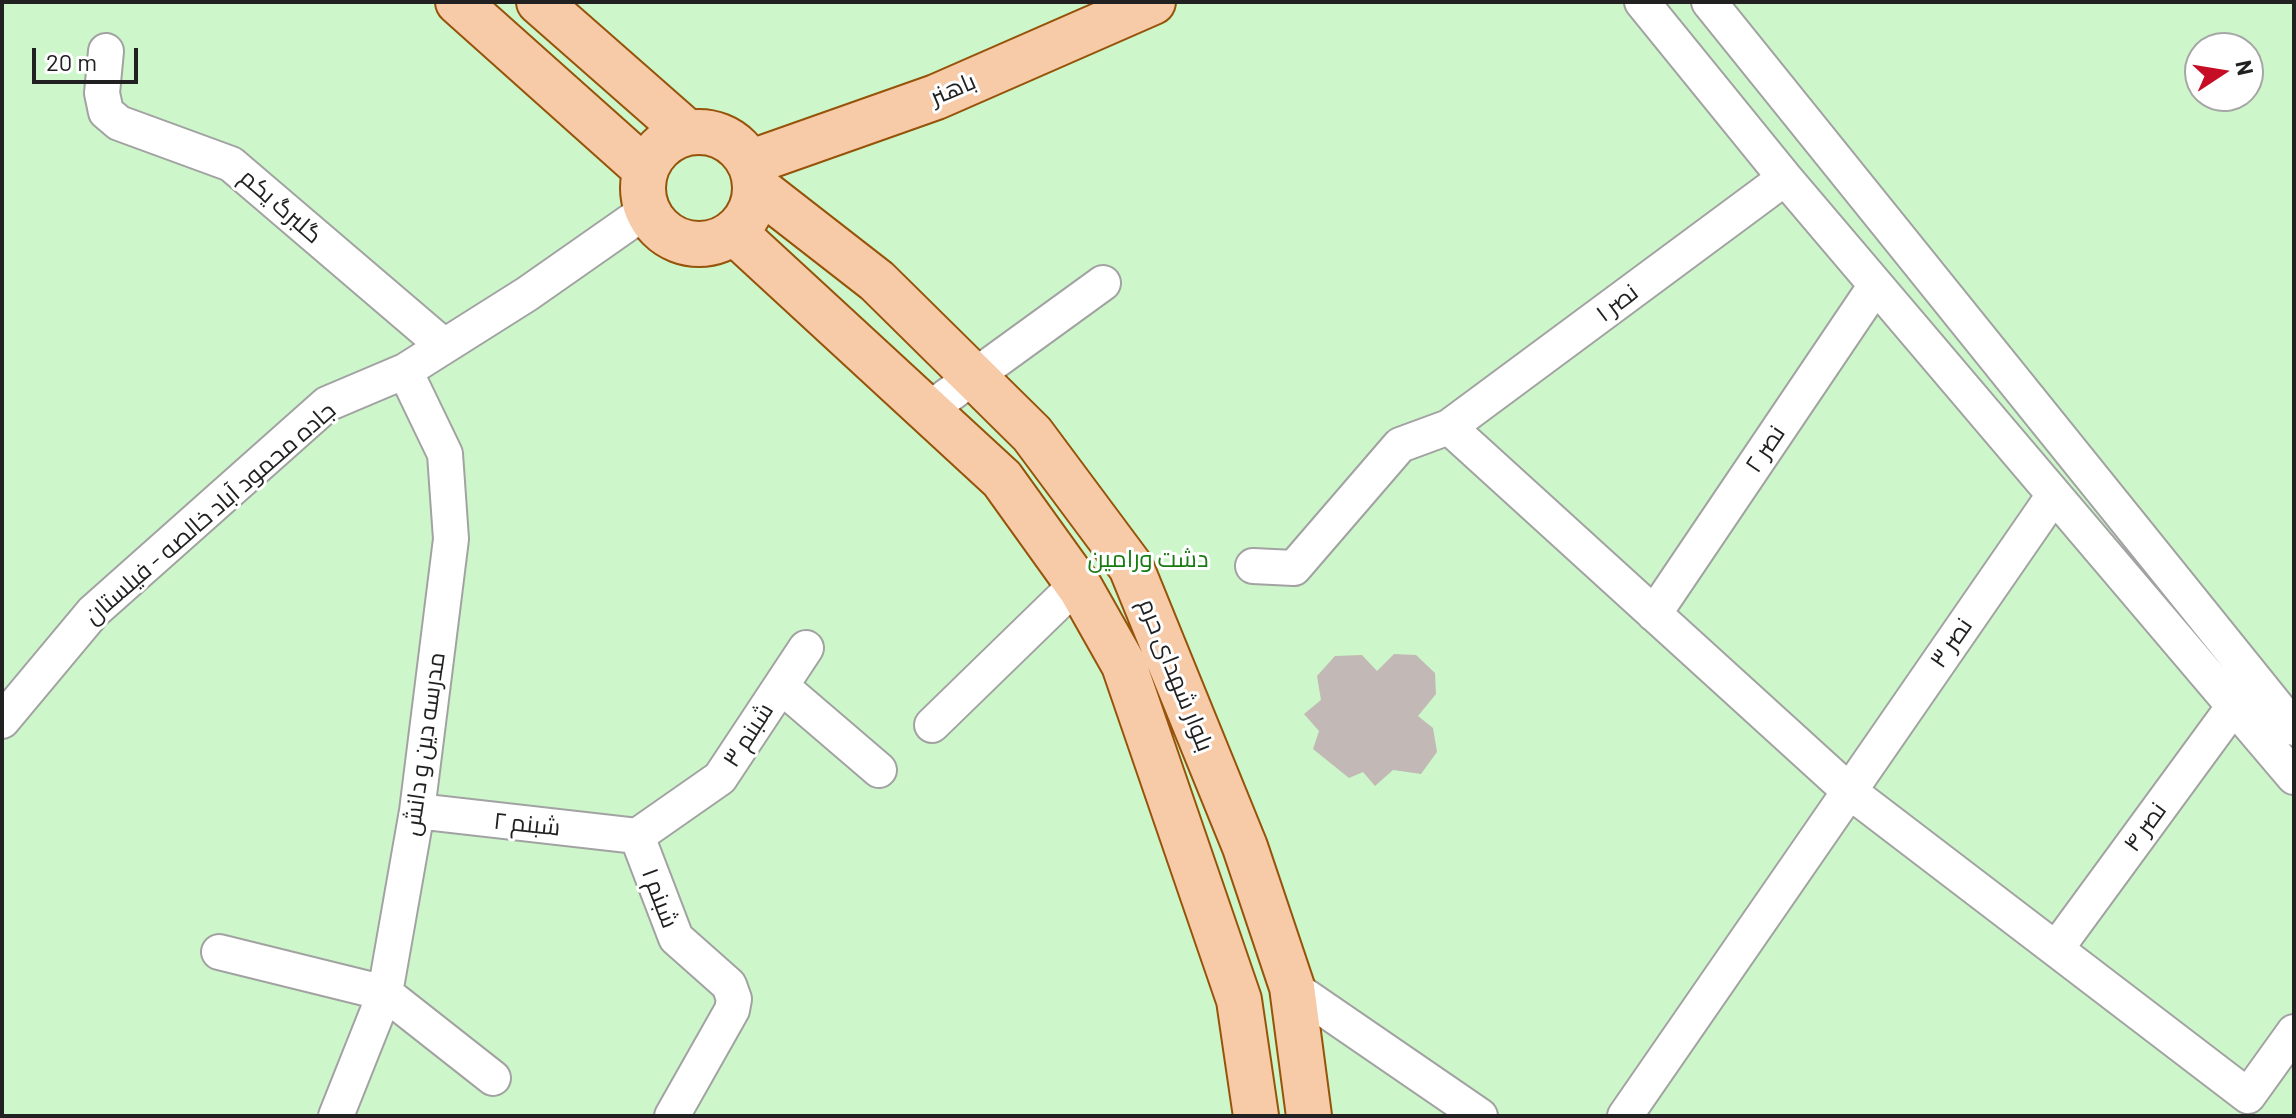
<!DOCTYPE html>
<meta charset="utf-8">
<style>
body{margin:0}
#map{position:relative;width:2296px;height:1118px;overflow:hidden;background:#f1ede9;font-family:Barlow,sans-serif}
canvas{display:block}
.frame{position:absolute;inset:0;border:4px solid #212121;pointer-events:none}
.north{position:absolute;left:2184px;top:32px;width:80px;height:80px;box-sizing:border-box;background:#fff;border:2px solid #a6a6a6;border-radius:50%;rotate:78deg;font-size:22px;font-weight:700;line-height:32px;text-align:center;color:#212121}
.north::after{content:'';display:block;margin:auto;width:28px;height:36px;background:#c70c26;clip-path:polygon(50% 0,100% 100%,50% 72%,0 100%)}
.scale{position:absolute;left:32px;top:48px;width:106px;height:36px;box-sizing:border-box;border:4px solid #212121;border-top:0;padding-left:10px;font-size:24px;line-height:28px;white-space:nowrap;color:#212121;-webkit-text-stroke:6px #fff;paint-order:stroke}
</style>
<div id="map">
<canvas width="2296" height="1118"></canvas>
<div class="frame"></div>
<div class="north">N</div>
<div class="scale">20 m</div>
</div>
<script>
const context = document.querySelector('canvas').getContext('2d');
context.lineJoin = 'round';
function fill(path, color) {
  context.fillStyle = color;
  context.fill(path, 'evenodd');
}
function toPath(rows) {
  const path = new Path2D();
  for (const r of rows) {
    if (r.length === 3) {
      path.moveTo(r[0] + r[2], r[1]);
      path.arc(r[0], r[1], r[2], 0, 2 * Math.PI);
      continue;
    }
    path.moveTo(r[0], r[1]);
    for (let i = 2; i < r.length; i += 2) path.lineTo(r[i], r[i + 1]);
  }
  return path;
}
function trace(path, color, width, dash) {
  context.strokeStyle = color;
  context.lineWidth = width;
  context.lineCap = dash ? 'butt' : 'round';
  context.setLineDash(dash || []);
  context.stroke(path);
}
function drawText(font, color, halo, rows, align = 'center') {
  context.font = font + ' Barlow,Cairo,sans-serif';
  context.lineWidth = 6;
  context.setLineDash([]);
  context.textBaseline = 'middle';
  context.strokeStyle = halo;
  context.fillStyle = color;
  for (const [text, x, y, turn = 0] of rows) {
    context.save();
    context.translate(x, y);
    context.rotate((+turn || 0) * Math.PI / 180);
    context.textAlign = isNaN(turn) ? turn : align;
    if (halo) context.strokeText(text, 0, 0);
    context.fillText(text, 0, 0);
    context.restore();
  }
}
const park = toPath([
 [2,2,2294,2,2294,1116,2,1116],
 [2200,48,2248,48,2248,96,2200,96]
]);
const building = toPath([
 [1394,654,1416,655,1435,673,1436,694,1418,716,1433,728,1437,752,1421,774,1393,770,1375,786,1363,772,1349,778,1313,749,1319,731,1304,714,1321,700,1317,676,1335,656,1362,655,1377,671]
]);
const minor = toPath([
 [1642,2,1785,178,2294,777],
 [1709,2,2294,728],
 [106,51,102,93,106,112,119,123,231,164,444,346],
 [928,410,1103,283],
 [1449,427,1849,791,2248,1096,2294,1032],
 [1253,566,1294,568,1400,445,1449,427,1785,178],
 [1654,614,1876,285],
 [781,686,879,770],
 [2,721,93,612,327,404,405,371,527,294,647,210],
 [932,725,1077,584],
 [417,811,637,836],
 [637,836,676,938,729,985,734,999,732,1010,672,1116],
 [637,836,720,778,806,648],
 [2056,949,2234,706],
 [219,952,385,993,493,1078],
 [1292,987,1480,1116],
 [336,1116,385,993,417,811,451,539,445,454,405,371],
 [1625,1116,2054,495]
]);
const major = toPath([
 [458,2,646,170],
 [539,2,688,133],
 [699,188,56],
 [749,163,936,97,1153,2],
 [755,186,877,281,1032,434,1131,567,1245,847,1292,987,1309,1116],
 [734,232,1002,479,1081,589,1124,665,1239,1000,1256,1116]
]);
const streetNames = [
 ["باهنر",953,89,-23],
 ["گلبرگ یکم",281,206,41],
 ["نصر ۱",1617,303,-37],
 ["نصر ۲",1765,449,-56],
 ["جاده محمود آباد خالصه - فیلستان",210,513,-41],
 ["نصر ۳",1951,643,-55],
 ["بلوار شهدای حرم",1176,675,68],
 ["شبنم ۳",748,735,-57],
 ["مدرسه دین و دانش",424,744,-82],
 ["شبنم ۲",527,824,6],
 ["نصر ۴",2145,827,-54],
 ["شبنم ۱",660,898,69]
];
const parkNames = [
 ["دشت ورامین",1148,559]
];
fill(park, '#cdf7ca');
fill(building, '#c2b8b5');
trace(minor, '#a2a2a2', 38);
trace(major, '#965309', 48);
trace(minor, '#fff', 34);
trace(major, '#f7caa8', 44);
drawText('24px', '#212121', '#fff', streetNames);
drawText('24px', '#197c13', '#fff', parkNames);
</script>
